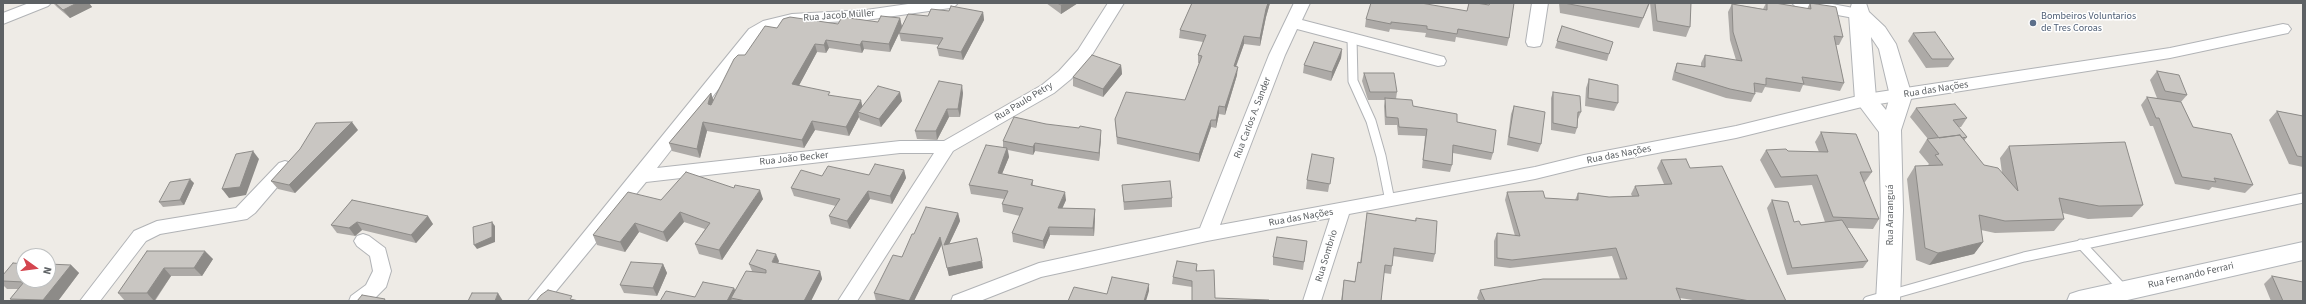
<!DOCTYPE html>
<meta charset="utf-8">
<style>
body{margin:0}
#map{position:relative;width:2306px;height:304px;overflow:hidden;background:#eeebe6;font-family:"Source Sans 3",sans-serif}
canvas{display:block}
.frame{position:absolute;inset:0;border:4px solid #5d6164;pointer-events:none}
.north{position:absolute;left:16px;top:248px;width:40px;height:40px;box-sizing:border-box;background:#fff;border:1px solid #bec0c1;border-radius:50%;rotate:104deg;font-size:11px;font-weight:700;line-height:16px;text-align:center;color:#5d6164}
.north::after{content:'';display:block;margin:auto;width:14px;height:18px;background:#d4454f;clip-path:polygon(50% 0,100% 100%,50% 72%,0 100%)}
</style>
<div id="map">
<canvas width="2306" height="304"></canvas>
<div class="frame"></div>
<div class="north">N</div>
</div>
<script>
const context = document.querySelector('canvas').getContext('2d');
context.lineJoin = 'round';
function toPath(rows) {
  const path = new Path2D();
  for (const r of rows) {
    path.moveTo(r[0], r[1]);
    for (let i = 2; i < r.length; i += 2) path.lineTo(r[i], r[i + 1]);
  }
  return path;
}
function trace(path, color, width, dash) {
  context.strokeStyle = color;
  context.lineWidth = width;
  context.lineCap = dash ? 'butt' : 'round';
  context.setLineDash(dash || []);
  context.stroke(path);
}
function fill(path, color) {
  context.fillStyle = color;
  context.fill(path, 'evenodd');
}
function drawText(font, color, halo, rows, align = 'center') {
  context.font = font + ' "Source Sans 3",sans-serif';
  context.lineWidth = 3;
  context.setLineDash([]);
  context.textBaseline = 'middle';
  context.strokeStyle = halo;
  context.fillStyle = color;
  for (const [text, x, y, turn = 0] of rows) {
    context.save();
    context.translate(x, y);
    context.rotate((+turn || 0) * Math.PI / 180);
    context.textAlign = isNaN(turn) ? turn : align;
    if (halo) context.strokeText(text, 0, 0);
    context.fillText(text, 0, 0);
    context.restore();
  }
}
const service = toPath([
 [1352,38,1353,81,1371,121,1381,156,1390,201],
 [2081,244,2125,291],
 [1868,301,2024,257,2303,198]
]);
const minor = toPath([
 [29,3,51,3,48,6,3,24,3,13,29,3],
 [915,3,958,3,955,6,950,8,866,20,792,24,773,29,759,37,657,168,900,141,944,141,1042,85,1059,71,1078,50,1108,3,1124,3,1090,58,1071,79,1054,93,953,151,857,301,838,301,934,153,900,153,646,182,548,301,528,301,749,29,763,21,792,14,866,10,915,3],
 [1294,3,1310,3,1302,20,1444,57,1446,61,1444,65,1438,66,1297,29,1285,55,1220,225,1535,167,1584,155,1736,126,1866,94,2170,48,2283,24,2288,25,2291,29,2288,33,2283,34,2170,58,1866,106,1736,138,1584,167,1535,179,1349,214,1321,301,1303,301,1330,218,1207,241,1041,277,980,301,951,301,953,296,1039,263,1200,228,1269,55,1294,3],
 [1532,3,1548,3,1542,42,1540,46,1534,47,1528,46,1526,42,1532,3],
 [1792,3,1827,3,1864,10,1867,14,1864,18,1859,19,1800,8,1795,6,1792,3],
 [285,161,291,163,294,167,291,171,255,213,247,219,160,234,146,241,100,301,80,301,134,231,157,221,236,208,279,163,285,161],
 [363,234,369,236,385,248,391,271,386,287,372,301,349,301,351,296,366,285,373,271,370,256,357,246,354,241,357,236,363,234]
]);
const tertiary = toPath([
 [1852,3,1866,3,1869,12,1885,27,1896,44,1912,96,1901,130,1903,210,1900,301,1876,301,1881,210,1879,132,1855,100,1849,14,1852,3],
 [1871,37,1879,49,1890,96,1886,110,1876,98,1871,37]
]);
const secondary = toPath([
 [2303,242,2303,260,2123,301,2067,301,2070,294,2079,291,2303,242]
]);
const wall = toPath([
 [53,3,89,3,92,7,70,18,57,7],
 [1046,3,1078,3,1061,14],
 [1192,3,1270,3,1266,17,1260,46,1244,44,1236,67,1237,75,1225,115,1219,114,1216,128,1211,127,1199,162,1117,144,1115,119,1185,100,1199,63,1198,63,1198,55,1203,42,1179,38,1180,30],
 [1469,3,1489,5,1489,3,1514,3,1509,38,1507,46,1456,37,1455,42,1425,37,1426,33,1390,29,1389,32,1365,27,1366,19,1467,11],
 [1559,3,1650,3,1639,28,1560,13],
 [1650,3,1691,3,1690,27,1686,37,1653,31],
 [1766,3,1775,3,1807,9,1810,3,1843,37,1839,45,1836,45,1844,83,1840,91,1803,85,1800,92,1765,87,1762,93,1755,92,1755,94,1751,102,1726,98,1672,80,1674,71,1677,63,1701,67,1701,63,1705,55,1736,60,1730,40,1728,12,1732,4,1763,9],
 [949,11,983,12,984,20,963,60,939,56,937,48,939,45,901,41,899,33,928,16],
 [900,18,902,27,890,52,864,49,862,53,829,48,826,53,817,52,799,85,862,106,902,101,881,127,860,120,859,117,849,136,815,130,804,148,707,131,700,158,672,151,669,143,711,93,713,100,745,55,777,28,878,22],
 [1562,26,1609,54,1607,61,1555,48],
 [1913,33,1954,59,1948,67,1926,68,1908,41],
 [1342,49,1341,58,1331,81,1303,73,1304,65],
 [1121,65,1122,74,1103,97,1073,86,1073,77],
 [2157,71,2187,95,2181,102,2193,127,2253,185,2245,193,2212,187,2209,190,2175,184,2153,126,2150,126,2141,105,2147,97,2157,98,2150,80],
 [1364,73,1397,92,1396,99,1413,106,1457,122,1493,153,1491,160,1453,153,1452,165,1450,172,1422,168,1425,136,1398,135,1397,125,1385,125,1384,106,1385,100,1368,100,1362,81],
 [1589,79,1618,103,1614,111,1585,106,1586,88],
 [1553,92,1581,112,1578,119,1577,128,1575,134,1551,130,1551,98],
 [963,93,960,117,949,117,937,140,917,139,915,131],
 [1514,106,1541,144,1538,152,1507,145,1511,114],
 [1916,108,1967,118,1961,127,1958,127,1967,137,1964,141,1984,165,2002,173,2000,158,2009,146,2143,205,2132,217,2088,219,2063,213,2064,219,2054,231,1995,233,1981,230,1983,242,1974,254,1929,265,1916,260,1907,179,1915,166,1927,166,1929,164,1919,152,1927,139,1928,139,1910,117],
 [2277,111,2303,116,2303,167,2289,164,2269,120],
 [358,130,295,193,278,189,271,181],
 [1821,132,1872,172,1865,182,1864,182,1879,219,1873,229,1847,228,1868,261,1863,268,1787,275,1767,208,1772,200,1794,222,1801,225,1825,222,1812,185,1775,188,1760,160,1766,150,1788,151,1819,152,1815,142],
 [1101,138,1099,161,1035,151,1033,155,1008,150,1009,157,1002,174,1033,180,1033,185,1066,200,1062,208,1095,209,1095,217,1094,236,1050,235,1044,249,1013,242,1012,233,1020,216,1003,212,1002,204,1004,199,971,194,969,185,1003,148,1003,141],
 [1334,158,1328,192,1306,189,1307,180],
 [1661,160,1690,168,1786,301,1699,301,1680,298,1681,301,1479,301,1477,298,1480,290,1620,279,1612,256,1510,268,1494,266,1494,241,1497,233,1515,236,1505,200,1507,192,1545,198,1575,200,1578,193,1609,197,1632,196,1631,194,1635,186,1664,184,1657,168],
 [904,170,906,178,892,204,870,199,850,229,831,224,829,216,836,206,794,196,791,188,822,176,869,175],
 [194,183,184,205,163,207,159,202],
 [1122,185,1172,198,1172,207,1124,210],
 [763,199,722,260,699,254,695,244,705,229,684,222,667,242,639,232,625,252,597,245,593,235,661,200],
 [352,200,433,224,416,243,362,230,355,236,337,233,331,225],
 [958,213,960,221,949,244,983,268,949,276,942,244,914,301,876,301,874,293,902,257,914,234],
 [1367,213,1415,221,1416,218,1435,254,1433,262,1393,256,1392,266,1391,274,1384,273,1381,301,1341,301,1344,280,1355,281,1358,262,1360,263],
 [1307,241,1303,270,1273,265,1273,257],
 [147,251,213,259,202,276,171,276,155,301,125,301,118,293],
 [779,261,778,263,820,271,822,279,811,301,660,301,695,297,734,288,735,290,752,271,749,264],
 [663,264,667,273,657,296,624,293,620,285],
 [1197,264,1197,271,1215,298,1192,301,1192,287,1172,284,1173,277],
 [71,265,79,273,58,301,12,301,10,299,18,289,7,289,3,285,3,275],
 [2272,276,2303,301,2271,301,2264,284]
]);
const shadedWall = toPath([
 [77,3,89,3,92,7,70,18,63,10],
 [1064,3,1078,3,1061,14,1061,5],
 [1268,3,1270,3,1266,17,1260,46,1260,38,1266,9],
 [983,12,984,20,963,60,961,52],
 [900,18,902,27,890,52,889,44],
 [1244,36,1244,44,1233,74,1234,66],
 [826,40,829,48,826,53,824,45],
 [862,41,864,49,862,53,860,45],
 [815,44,817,52,795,93,792,84],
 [1342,49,1341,58,1331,81,1332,72],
 [1121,65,1122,74,1103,97,1103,89],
 [1238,67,1237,75,1225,115,1225,107],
 [962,85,963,93,960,117,958,109],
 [900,92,902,101,881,127,879,119],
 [711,93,714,102,711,113,708,104],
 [861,100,863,109,858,112,859,117,849,136,846,127],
 [1219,106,1219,114,1216,128,1216,120],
 [947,109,949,117,937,140,936,131],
 [1211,120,1211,127,1199,162,1199,154],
 [812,121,815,130,804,148,802,140],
 [352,122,358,130,295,193,289,185],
 [703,122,707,131,700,158,697,149],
 [1101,130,1101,138,1099,161,1099,153],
 [1035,143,1035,151,1033,155,1033,147],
 [1007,148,1009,157,999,181,998,173],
 [253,151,259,159,246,195,229,198,222,189],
 [904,170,906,178,892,204,890,196],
 [190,179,194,183,184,205,180,200],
 [760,190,763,199,722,260,719,250],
 [868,191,870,199,850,229,847,221],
 [1065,192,1066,200,1059,216,1058,208],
 [1095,209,1095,217,1094,236,1093,228],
 [680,212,684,222,667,242,663,232],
 [958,213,960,221,945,253,944,245],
 [428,216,433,224,416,243,411,235],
 [357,222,362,230,355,236,349,228],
 [492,222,495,226,495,242,477,249,474,245],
 [635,223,639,232,625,252,620,242],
 [1049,227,1050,235,1044,249,1043,241],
 [940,237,942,244,914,301,909,301],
 [1983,242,1974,254,1929,265,1938,253],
 [205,251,213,259,202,276,194,268],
 [776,254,779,261,775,269,772,262],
 [982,261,983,268,949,276,947,268],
 [663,264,667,273,657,296,653,288],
 [71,265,79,273,58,301,44,301,43,300],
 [164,268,171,276,154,301,147,293],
 [820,271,822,279,811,301,804,301],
 [1149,284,1149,291,1146,301,1144,301],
 [734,288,737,296,731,298,732,301,727,301],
 [498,293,503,301,495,301]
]);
const building = toPath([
 [55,3,77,3,63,10,55,3],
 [1057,3,1064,3,1061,5,1057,3],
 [1192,3,1268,3,1266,9,1260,38,1244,36,1234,66,1238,67,1225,107,1219,106,1216,120,1211,120,1199,154,1117,137,1115,119,1126,92,1185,100,1202,56,1198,55,1206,35,1180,30,1192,3],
 [1371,3,1421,3,1467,11,1469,3,1476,3,1489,5,1490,3,1514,3,1509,38,1458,29,1457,34,1427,29,1427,26,1391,22,1391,24,1366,19,1371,3],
 [1564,3,1649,3,1643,18,1564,3],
 [1655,3,1691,3,1690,27,1657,21,1655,3],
 [1767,3,1775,3,1811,9,1810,3,1836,7,1843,37,1834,36,1844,83,1802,77,1804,84,1766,78,1766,85,1754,83,1755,94,1730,89,1675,72,1677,63,1705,67,1705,55,1742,61,1733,32,1732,4,1767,10,1767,3],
 [951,6,983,12,961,52,937,48,943,38,899,33,908,14,928,16,931,9,949,11,951,6],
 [881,16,900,18,889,44,862,41,860,45,826,40,824,45,815,44,792,84,830,92,828,95,861,100,846,127,812,121,802,140,703,122,697,149,669,143,711,93,708,104,711,105,734,59,738,55,745,55,765,26,777,28,783,19,790,17,838,24,842,17,878,22,881,16],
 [1562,26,1613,42,1609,54,1557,41,1562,26],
 [1935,32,1954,59,1932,59,1913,33,1935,32],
 [1314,42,1342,49,1332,72,1304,65,1314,42],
 [1092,55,1121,65,1103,89,1073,77,1092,55],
 [2157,71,2179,75,2187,95,2165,91,2157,71],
 [1364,73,1394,73,1397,92,1370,92,1364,73],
 [1589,79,1618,85,1618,103,1588,98,1589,79],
 [939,81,962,85,958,109,947,109,936,131,915,131,939,81],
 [878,86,900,92,879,119,858,112,878,86],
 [1553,92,1580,96,1581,112,1578,112,1577,128,1553,123,1553,92],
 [2147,97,2181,102,2193,127,2231,134,2253,185,2214,178,2216,182,2182,177,2159,118,2156,118,2147,97],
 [1385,98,1412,100,1413,106,1457,114,1457,122,1496,130,1493,153,1453,145,1452,165,1423,160,1427,129,1399,127,1398,118,1386,117,1385,98],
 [1955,104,1967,118,1953,120,1967,137,1962,138,1960,135,1939,138,1916,108,1955,104],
 [1514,106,1545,112,1541,144,1509,137,1514,106],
 [2277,111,2303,116,2303,157,2297,156,2277,111],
 [1014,117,1046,124,1079,128,1080,126,1101,130,1099,153,1035,143,1033,147,1003,141,1014,117],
 [352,122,289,185,271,181,300,149,316,123,352,122],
 [1821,132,1856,134,1872,172,1860,172,1879,219,1833,217,1817,175,1781,177,1766,150,1786,149,1788,151,1828,152,1821,132],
 [1960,135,1984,165,1998,168,2018,191,2009,146,2125,142,2143,205,2099,206,2059,198,2064,219,2005,221,1979,215,1983,242,1938,253,1925,248,1915,166,1943,165,1935,155,1939,154,1927,139,1960,135],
 [986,145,1007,148,998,173,1033,180,1031,185,1065,192,1058,208,1095,209,1093,228,1049,227,1043,241,1012,233,1023,208,1002,204,1008,191,969,185,986,145],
 [253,151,240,187,222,189,236,154,253,151],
 [1312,154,1334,158,1330,184,1307,180,1312,154],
 [1686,159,1690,168,1722,166,1786,301,1750,301,1676,288,1681,301,1485,301,1480,290,1543,279,1627,279,1616,248,1512,260,1497,258,1497,233,1520,236,1507,192,1543,191,1545,198,1578,200,1578,193,1609,197,1639,196,1635,186,1672,184,1661,160,1686,159],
 [875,164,904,170,890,196,868,191,847,221,829,216,840,199,791,188,801,170,822,176,828,166,869,175,875,164],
 [686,172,734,188,735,185,760,190,719,250,695,244,710,223,680,212,663,232,635,223,620,242,593,235,628,192,661,200,686,172],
 [190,179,180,200,159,202,170,182,190,179],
 [1170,181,1172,198,1124,202,1122,185,1170,181],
 [352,200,428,216,411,235,357,222,349,228,331,225,352,200],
 [1772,200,1788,202,1794,222,1799,221,1801,225,1842,220,1868,261,1792,268,1772,200],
 [926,207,958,213,944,245,977,238,982,261,947,268,940,237,909,301,874,293,893,255,902,257,912,234,914,234,926,207],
 [1367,213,1416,221,1416,218,1437,221,1435,254,1394,248,1392,266,1385,265,1381,301,1342,301,1344,280,1355,282,1358,262,1361,263,1367,213],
 [492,222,492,237,474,245,473,227,492,222],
 [1277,237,1307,241,1304,262,1273,257,1277,237],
 [757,250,776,254,772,262,820,271,804,301,746,301,731,298,746,271,766,273,766,270,749,264,757,250],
 [147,251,205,251,194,268,164,268,147,293,118,293,147,251],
 [1177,261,1197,264,1196,271,1214,270,1215,298,1269,300,1269,301,1192,301,1192,281,1173,277,1177,261],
 [631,262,663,264,653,288,620,285,631,262],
 [13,263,24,264,24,280,48,280,48,264,71,265,43,300,10,299,24,282,3,281,3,275,13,263],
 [2272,276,2303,282,2303,301,2283,301,2272,276],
 [1112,277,1149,284,1144,301,1068,301,1074,287,1107,294,1112,277],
 [703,282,734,288,727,301,660,301,666,291,695,297,703,282],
 [548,290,572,296,570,299,579,301,536,301,541,295,548,290],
 [472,293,498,293,495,301,468,301,472,293],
 [362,295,385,299,384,301,357,301,362,295]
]);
const markers = [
 [2033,23,4,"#5c6f8a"]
];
const streetNames = [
 ["Rua Jacob Müller",839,16,-4],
 ["Rua das Nações",1936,90,-9],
 ["Rua Paulo Petry",1024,102,-31],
 ["Rua Carlos A. Sander",1253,118,-69],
 ["Rua das Nações",1619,155,-11],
 ["Rua João Becker",794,159,-6],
 ["Rua Araranguá",1891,215,-90],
 ["Rua das Nações",1301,218,-10],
 ["Rua Sombrio",1327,256,-73],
 ["Rua Fernando Ferrari",2191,276,-13]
];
const serviceNames = [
 ["Bombeiros Voluntarios",2041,17],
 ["de Tres Coroas",2041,29]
];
trace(service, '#b1b3b6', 11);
trace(minor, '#b1b3b6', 2);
trace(tertiary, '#b1b3b6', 2);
trace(secondary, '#b2b5b9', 2);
trace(service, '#fff', 9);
fill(minor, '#fff');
fill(tertiary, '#fff');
fill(secondary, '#fff');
fill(wall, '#adaaa7');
fill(shadedWall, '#8d8b88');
fill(building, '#c9c6c2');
trace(building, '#8d8b88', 1);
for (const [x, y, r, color] of markers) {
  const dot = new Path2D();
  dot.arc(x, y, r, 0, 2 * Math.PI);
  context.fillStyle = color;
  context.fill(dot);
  trace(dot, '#fff', 1.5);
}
drawText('10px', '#5d6164', '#fff', streetNames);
drawText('10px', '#4e5e75', '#fff', serviceNames, 'left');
</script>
